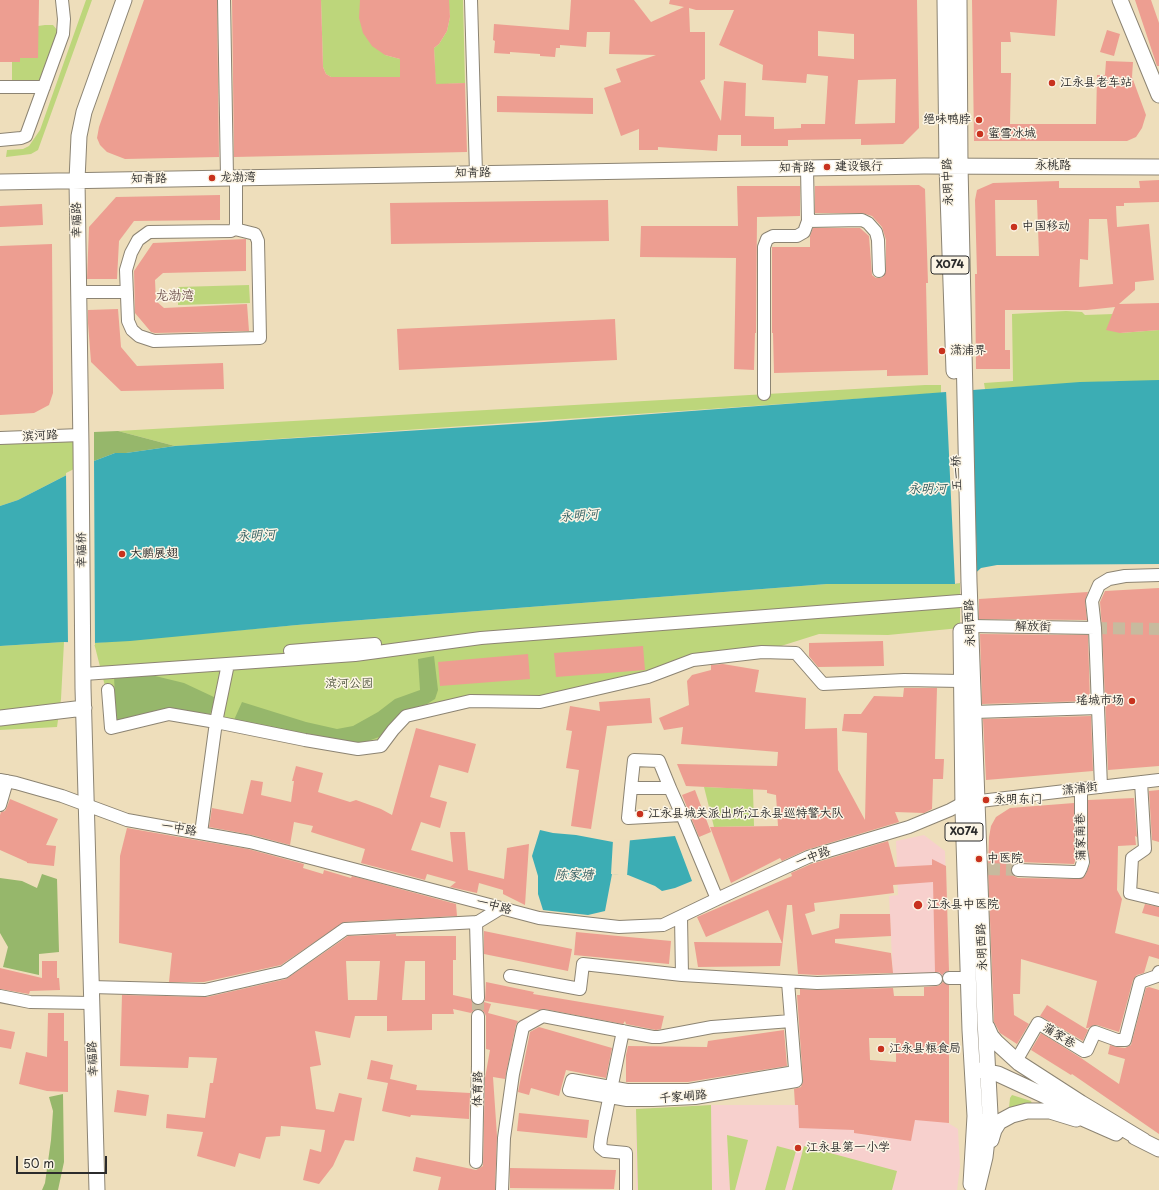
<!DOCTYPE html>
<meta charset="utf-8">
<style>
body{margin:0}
#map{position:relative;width:1159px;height:1190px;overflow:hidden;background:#eedebb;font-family:"Playpen Sans",sans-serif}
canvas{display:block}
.scale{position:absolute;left:16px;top:1156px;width:91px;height:18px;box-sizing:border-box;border:2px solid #2b2b2b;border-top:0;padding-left:5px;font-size:12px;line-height:14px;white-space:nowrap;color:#2b2b2b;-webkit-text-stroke:3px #fcf5e5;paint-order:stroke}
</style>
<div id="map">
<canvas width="1159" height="1190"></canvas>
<div class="scale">50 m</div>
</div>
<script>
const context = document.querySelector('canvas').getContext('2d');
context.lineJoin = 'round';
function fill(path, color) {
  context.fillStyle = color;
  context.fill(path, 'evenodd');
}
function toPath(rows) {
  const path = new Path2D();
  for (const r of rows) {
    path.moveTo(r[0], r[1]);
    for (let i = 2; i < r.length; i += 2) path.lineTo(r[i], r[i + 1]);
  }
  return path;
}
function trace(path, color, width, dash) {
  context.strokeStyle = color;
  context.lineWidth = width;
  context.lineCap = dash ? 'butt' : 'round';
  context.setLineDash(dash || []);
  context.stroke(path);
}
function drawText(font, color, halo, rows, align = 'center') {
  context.font = font + ' "Playpen Sans","LXGW WenKai TC",sans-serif';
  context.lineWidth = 3;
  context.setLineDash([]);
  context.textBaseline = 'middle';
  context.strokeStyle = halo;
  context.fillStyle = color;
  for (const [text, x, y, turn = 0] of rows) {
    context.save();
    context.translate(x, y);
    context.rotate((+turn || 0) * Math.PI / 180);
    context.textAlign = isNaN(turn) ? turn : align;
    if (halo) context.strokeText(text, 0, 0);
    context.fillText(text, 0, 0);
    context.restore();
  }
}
const built = toPath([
 [924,835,945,851,949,978,893,980,889,896,898,895,896,841],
 [867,1101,940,1118,958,1129,960,1166,957,1190,636,1190,636,1109,711,1105,795,1105]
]);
const green = toPath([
 [86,0,92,0,38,150,31,154,6,157,7,150,23,149,29,146,40,130],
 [321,0,362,0,385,55,400,59,400,77,331,77,326,74,323,67],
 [448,0,463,0,465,83,447,84,436,93,434,48,439,44,447,31,450,17],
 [45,25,53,25,58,31,42,85,12,84,12,62,20,62,20,58,38,58,38,26],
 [249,285,250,303,178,305,178,287],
 [1066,311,1082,312,1085,315,1114,314,1120,333,1159,330,1159,383,1115,381,985,389,984,383,1013,381,1012,314],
 [925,385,941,385,941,393,175,446,118,431],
 [81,435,82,467,18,500,0,506,0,438],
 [960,582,960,628,888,635,819,634,762,652,693,660,584,695,470,701,406,716,381,746,169,714,111,728,105,686,94,643,297,625,827,584],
 [64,642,61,699,57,727,0,730,0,646],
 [704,787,753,789,754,826,714,827],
 [1012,1095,1031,1101,1032,1104,1012,1109,1009,1108,1010,1098],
 [711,1105,712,1190,638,1190,636,1109],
 [727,1135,748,1140,735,1190,730,1190],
 [777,1146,796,1151,785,1190,765,1190],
 [804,1146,897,1171,892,1190,792,1190]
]);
const forest = toPath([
 [118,431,175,446,126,453,115,453,94,461,94,432],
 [434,656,438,690,435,699,427,704,412,709,392,723,379,737,363,743,348,744,234,720,242,702,306,722,337,729,353,726,378,712,395,699,420,690,418,659],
 [143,673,184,683,216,698,210,714,196,712,161,711,116,721,114,676],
 [42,874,57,879,59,952,39,954,39,975,3,967,8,947,0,933,0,878,22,881,37,888],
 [63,1094,64,1162,58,1190,42,1190,45,1183,51,1140,53,1111,49,1097]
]);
const water = toPath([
 [1159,380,1159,564,997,565,981,568,968,580,955,584,827,584,297,625,130,641,94,643,64,642,0,646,0,506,18,500,94,461,115,453,126,453,175,446,544,422,1080,382],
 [540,830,553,833,576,835,613,842,675,836,692,881,675,888,662,891,655,886,628,875,612,874,605,911,588,915,543,910,538,894,538,876,532,856]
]);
const pier = toPath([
 [972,388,977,568,960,583,955,584,946,390],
 [94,459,95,645,68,644,66,473],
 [630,839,627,876,611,874,613,840]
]);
const building = toPath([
 [0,0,39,0,38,58,20,58,20,62,0,62],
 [144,0,217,0,219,157,125,159,107,152,100,145,97,138,99,127],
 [232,0,321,0,323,67,326,74,331,77,400,77,400,59,385,55,372,46,363,33,359,18,360,0,449,0,450,17,447,31,439,44,434,48,436,84,465,83,467,152,234,157],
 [571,0,634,0,651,22,684,7,669,4,670,0,917,0,919,128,903,144,861,145,861,139,788,140,788,146,741,146,741,135,718,135,717,151,658,147,658,150,639,150,639,129,621,136,604,88,621,82,616,69,656,55,609,54,610,32,587,32,586,47,560,45,560,48,556,48,555,57,540,56,540,54,510,52,510,54,494,53,495,41,493,40,494,24,569,30],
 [689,8,696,10,734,10,719,45,763,65,762,80,806,83,807,74,828,76,825,124,801,124,801,128,774,129,774,117,745,116,746,83,724,81,721,121,700,81,705,79,705,32,690,32],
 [818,31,854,34,854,59,818,56],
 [896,79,895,123,855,124,858,80],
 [972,0,1057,0,1055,36,1010,32,1011,42,1001,42,1001,73,1011,73,1010,124,1096,124,1097,75,1105,75,1106,61,1133,62,1132,77,1146,115,1142,128,1136,137,1127,141,974,141],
 [1135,0,1151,0,1159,23,1159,66,1157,66],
 [1107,30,1120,34,1114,56,1100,52],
 [497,96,593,98,593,114,497,112],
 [1159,180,1159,202,1124,203,1124,206,1116,206,1117,227,1149,224,1154,280,1135,282,1135,290,1119,304,1159,303,1159,330,1120,333,1106,330,1115,307,1087,310,1005,310,1005,350,1010,350,1010,369,976,369,975,274,977,274,975,200,977,190,993,183,1059,181,1059,188,1140,188,1139,181],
 [995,200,1037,200,1039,256,996,256],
 [1089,219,1107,219,1113,284,1079,287,1080,259,1088,260],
 [919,185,925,189,928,283,926,283,928,375,887,376,887,370,774,373,773,333,772,333,772,247,810,247,810,236,813,228,860,228,869,236,872,275,876,278,880,278,883,277,886,271,886,240,882,227,872,216,862,213,815,213,815,186],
 [737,186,800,186,800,216,757,217,756,333,755,333,754,370,734,369,736,258,640,257,641,226,738,226],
 [220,195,220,220,134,221,119,241,117,279,87,279,89,227,116,197],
 [608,200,609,241,391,244,390,203],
 [42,204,43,225,0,227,0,206],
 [246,239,246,271,163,273,155,280,156,301,164,308,247,304,249,331,155,333,151,332,135,313,134,271,153,243],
 [52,244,53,393,49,405,34,413,0,415,0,246],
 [118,309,121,347,137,366,223,363,224,389,121,391,91,362,88,323,88,310],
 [615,319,617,360,399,370,397,329],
 [1159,588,1159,766,1108,770,1102,628,1100,602,1105,591],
 [1088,592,1085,601,1087,620,979,619,979,599],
 [980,634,1088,635,1090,701,982,704],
 [883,641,884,666,818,667,809,656,809,643],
 [643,646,645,670,556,677,554,653],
 [528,654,530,679,440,686,438,662],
 [723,664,759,670,755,692,806,698,805,729,837,728,838,770,865,820,867,733,842,731,844,714,861,714,874,696,903,697,904,688,937,688,935,759,944,759,943,779,933,779,932,809,924,813,895,812,899,822,806,850,782,861,780,858,731,883,710,827,778,826,776,795,767,793,767,790,686,786,677,764,777,766,778,752,681,744,683,727,664,730,659,718,689,705,687,681,692,675,711,670,711,665],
 [650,698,652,723,607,726,591,829,571,826,579,770,566,768,572,731,566,730,570,706,600,711,599,702],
 [1091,716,1093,771,986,780,983,719],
 [416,728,476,744,468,773,439,765,430,797,447,802,440,828,421,822,411,850,453,862,450,832,465,832,468,870,504,879,507,848,529,844,525,905,503,894,503,890,479,883,477,893,450,887,456,882,427,874,425,880,361,863,365,849,311,832,313,826,294,822,290,845,252,835,209,827,212,808,243,814,251,780,263,782,261,795,291,802,294,781,292,781,296,766,323,773,318,792,350,802,356,800,381,809,392,815],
 [695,790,711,832,699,837,682,795],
 [1159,790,1159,842,1152,840,1149,791],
 [1134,798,1137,837,1135,836,1136,845,1118,846,1117,890,1122,899,1115,933,1159,945,1159,959,1149,956,1144,973,1137,975,1133,980,1119,1032,1097,1025,1094,1025,1088,1028,1086,1028,1097,981,1021,959,1020,994,1013,994,1014,1015,1029,1024,1017,1044,1000,1033,994,1022,988,869,989,837,991,826,996,817,1010,808,1074,803,1074,849,1075,861,1074,864,1018,862,1012,866,1011,870,1014,876,1018,878,1079,879,1085,876,1090,864,1088,848,1088,800],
 [10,799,58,819,46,845,56,846,54,866,27,863,27,862,0,850,0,815,1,812,5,811,7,807],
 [127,828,248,849,304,864,303,868,323,874,324,870,351,878,352,876,456,904,457,916,344,922,281,965,204,982,169,982,172,953,119,943,120,856],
 [888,841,895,867,932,865,932,859,946,866,949,971,945,972,942,975,939,972,935,972,933,882,893,885,894,893,814,903,815,911,805,914,812,935,839,928,840,914,890,914,891,936,835,939,835,943,891,953,893,973,817,975,798,974,792,905,787,905,780,966,698,967,694,942,782,943,768,910,706,937,697,917,792,876,791,873,811,864],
 [1145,904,1159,907,1159,917,1142,913],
 [484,931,572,949,568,971,484,954],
 [576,932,671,941,669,964,574,955],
 [396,934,396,936,456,936,456,960,453,960,453,995,471,999,475,1005,479,1005,484,1002,491,1004,488,1013,518,1021,516,1025,505,1079,493,1077,497,1136,495,1190,438,1190,441,1177,413,1171,416,1157,476,1170,483,1166,485,1078,490,1050,486,1049,486,1016,484,1012,481,1009,475,1009,471,1013,453,1009,454,1014,432,1014,432,1030,387,1031,387,1016,355,1016,350,1038,315,1031,321,1065,310,1067,316,1109,334,1112,339,1093,362,1098,354,1141,345,1140,333,1166,319,1184,303,1180,310,1149,321,1152,325,1130,281,1126,280,1136,266,1137,260,1159,239,1153,235,1167,197,1156,203,1132,166,1128,167,1114,205,1118,210,1083,213,1083,217,1058,189,1057,188,1068,120,1066,122,995,207,997,286,979,348,936],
 [346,961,380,961,377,1000,348,1000],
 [405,961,425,961,425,1000,402,1000],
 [42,961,57,961,57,978,59,978,60,990,30,991,29,994,0,989,0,968,42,978],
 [486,982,534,992,533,994,664,1016,661,1029,656,1030,626,1024,625,1021,623,1024,544,1009,539,1010,485,1001],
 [943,982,949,985,949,1123,915,1120,911,1141,854,1133,854,1130,799,1128,798,1105,795,1105,794,1089,801,1087,803,1081,797,995,800,995,800,989,817,990,893,988,894,996,924,996,924,987,937,986,940,985],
 [869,1038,896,1038,896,1062,870,1060],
 [1149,987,1159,990,1159,1134,1072,1074,1071,1075,1031,1050,1041,1033,1081,1058,1119,1084,1125,1059,1108,1054,1110,1045,1117,1047,1125,1048,1131,1045,1146,988],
 [1047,1005,1088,1030,1083,1041,1040,1016],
 [48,1013,64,1013,64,1041,68,1041,68,1092,47,1091,19,1084,26,1052,47,1057],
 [539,1027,612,1048,606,1078,566,1070,559,1096,531,1088,529,1095,518,1092,530,1032],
 [0,1029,15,1032,11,1049,0,1047],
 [784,1030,787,1066,688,1082,626,1082,626,1055,628,1046,707,1047,708,1041],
 [371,1060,393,1065,390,1079,417,1085,416,1090,470,1093,469,1119,411,1115,410,1117,382,1111,388,1083,367,1079],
 [117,1090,149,1095,146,1116,114,1112],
 [519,1113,589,1120,587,1138,517,1131],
 [510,1168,616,1170,614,1189,510,1188,510,1190]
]);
const minorTunnel = toPath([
 [1095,628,1159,629],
 [988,869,1018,870],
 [478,998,478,1016]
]);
const minor = toPath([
 [224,0,227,177],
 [471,0,476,173],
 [0,87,44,87],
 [0,140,21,138,26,136,63,34,64,19,62,0],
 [808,221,862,220,868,223,876,232,878,240,879,271],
 [235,229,255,234,258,241,260,338,154,341,139,336,132,330,128,321,126,270,131,253,138,240,149,232,231,231,235,229,236,224,236,177],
 [78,292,127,292],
 [764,394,764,247,767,239,773,236,797,236,804,232,808,221,807,168],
 [0,438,81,435],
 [971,626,1095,628],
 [290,651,375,644],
 [84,674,355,655,481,638,960,601],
 [108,690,111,728,169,714,216,722,305,740,358,749,381,746,393,730,406,716,470,701,540,702,648,677,693,660,762,652,796,653,823,684,904,680,961,681],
 [974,712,1098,708],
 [0,780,16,783,62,796,127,820,250,842,539,918,619,927,663,925,717,899,808,857,909,827,950,810,963,803,1159,780],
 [1141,782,1145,849,1132,858,1130,893,1159,900],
 [1101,787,1095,628,1092,601,1099,585,1109,579,1125,576,1159,575],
 [631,788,634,760,659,761,670,788],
 [0,805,7,781],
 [682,815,628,818,631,788,670,788,682,815,717,899],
 [201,833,216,722,228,664],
 [1018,870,1074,872,1079,872,1081,868,1083,862,1081,849,1081,789],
 [681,917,682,975,817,983,936,979],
 [476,922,478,998],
 [510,976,580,989,583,964,682,975],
 [949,978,968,978],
 [788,982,796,1081,695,1098,653,1100,627,1100,569,1090,572,1080,627,1090,689,1090,795,1072],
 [91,987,205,990,284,972,345,929,478,922,501,908],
 [0,996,30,1002,92,1003],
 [623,1031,601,1138,600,1147,605,1151,626,1153,626,1190],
 [1016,1061,1038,1023,1084,1051,1087,1050,1095,1032,1117,1040,1125,1040,1140,982,1157,976,1159,972],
 [476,1162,478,1065,478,1016],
 [502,1190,504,1138,513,1074,523,1027,543,1016,653,1037,659,1037,712,1027,791,1021]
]);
const major = toPath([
 [945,0,947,165,954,371],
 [959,0,960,165,969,582,985,1020,990,1114,985,1157,977,1190],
 [1120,0,1159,95],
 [0,182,924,166,1159,167],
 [961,631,963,810,970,1030,975,1116,971,1184],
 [0,718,84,708],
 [987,1027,991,1036,996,1042,1019,1063,1081,1103,1144,1141],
 [979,1070,998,1074,1078,1111],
 [1066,1111,1116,1133],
 [1135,1137,1159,1149],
 [991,1140,994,1130,999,1122,1012,1115,1027,1111,1050,1111,1076,1119],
 [97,1190,83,688,81,448,77,180,79,136,84,112,124,0]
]);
const markers = [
 [1052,83,4,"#c8321e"],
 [979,120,4,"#c8321e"],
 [980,134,4,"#c8321e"],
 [827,167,4,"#c8321e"],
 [212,178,4,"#c8321e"],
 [1014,227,4,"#c8321e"],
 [942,351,4,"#c8321e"],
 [122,554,4,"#c8321e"],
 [1132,701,4,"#c8321e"],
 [986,800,4,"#c8321e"],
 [640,814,4,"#c8321e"],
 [979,859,4,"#c8321e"],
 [918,905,5,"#c8321e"],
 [881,1049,4,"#c8321e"],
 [798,1148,4,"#c8321e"]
];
const shields = [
 [950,265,38],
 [964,832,38]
];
const shieldNames = [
 ["X074",950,265],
 ["X074",964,832]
];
const poiNames = [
 ["江永县老车站",1060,83],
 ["绝味鸭脖",971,120,"right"],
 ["蜜雪冰城",988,134],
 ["建设银行",835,167],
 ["龙渤湾",220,178],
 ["中国移动",1022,227],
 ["潇浦界",950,351],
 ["大鹏展翅",130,554],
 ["瑶城市场",1124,701,"right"],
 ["永明东门",994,800],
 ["江永县城关派出所;江永县巡特警大队",648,814],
 ["中医院",987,859],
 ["江永县中医院",927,905],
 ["江永县粮食局",889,1049],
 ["江永县第一小学",806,1148]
];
const streetNames = [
 ["永桃路",1053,166],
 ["知青路",797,168,-1],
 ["知青路",473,173,-1],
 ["知青路",149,179,-1],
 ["永明中路",948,182,-92],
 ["幸福路",77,220,-91],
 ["滨河路",40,436,-3],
 ["五一桥",957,473,-92],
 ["幸福桥",82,550,-91],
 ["永明西路",970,623,-92],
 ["解放街",1033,627,1],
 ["潇浦街",1080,789,-7],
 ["一中路",179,829,10],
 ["蒲家南巷",1081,837,-91],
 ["一中路",813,857,-20],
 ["一中路",494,906,15],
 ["永明西路",982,947,-92],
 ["蒲家巷",1059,1036,32],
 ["幸福路",93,1059,-92],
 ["体育路",478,1089,-89],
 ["千家峒路",683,1097,-5]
];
const parkNames = [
 ["滨河公园",349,684]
];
const neighbourhoodNames = [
 ["龙渤湾",175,296]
];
const waterNames = [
 ["永明河",927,489],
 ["永明河",579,516,-4],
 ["永明河",256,536,-3],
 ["陈家塘",574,875]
];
fill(built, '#f7d0cd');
fill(green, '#bdd67b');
fill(forest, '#96b76b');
fill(water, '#3cadb4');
fill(pier, '#eedebb');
fill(building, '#ed9e91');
trace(minorTunnel, '#c7ba9e', 12, [12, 6]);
trace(minor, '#8c8473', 14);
trace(major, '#8c8473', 17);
trace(minor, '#fff', 12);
trace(major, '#fff', 15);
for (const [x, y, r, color] of markers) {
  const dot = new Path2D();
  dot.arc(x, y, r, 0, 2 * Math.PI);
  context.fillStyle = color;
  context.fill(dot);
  trace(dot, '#fcf5e5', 1.5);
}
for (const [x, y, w] of shields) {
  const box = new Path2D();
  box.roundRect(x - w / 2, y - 9, w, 18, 3);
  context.fillStyle = '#fcf5e5';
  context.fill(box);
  trace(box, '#2b2b2b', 1);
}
drawText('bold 11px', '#2b2b2b', null, shieldNames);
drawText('12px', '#2b2b2b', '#fcf5e5', poiNames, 'left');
drawText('12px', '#2b2b2b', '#fcf5e5', streetNames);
drawText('12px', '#50563f', '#fcf5e5', parkNames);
drawText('13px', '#6f534f', '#fcf5e5', neighbourhoodNames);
drawText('italic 13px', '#325f62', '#fcf5e5', waterNames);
</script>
